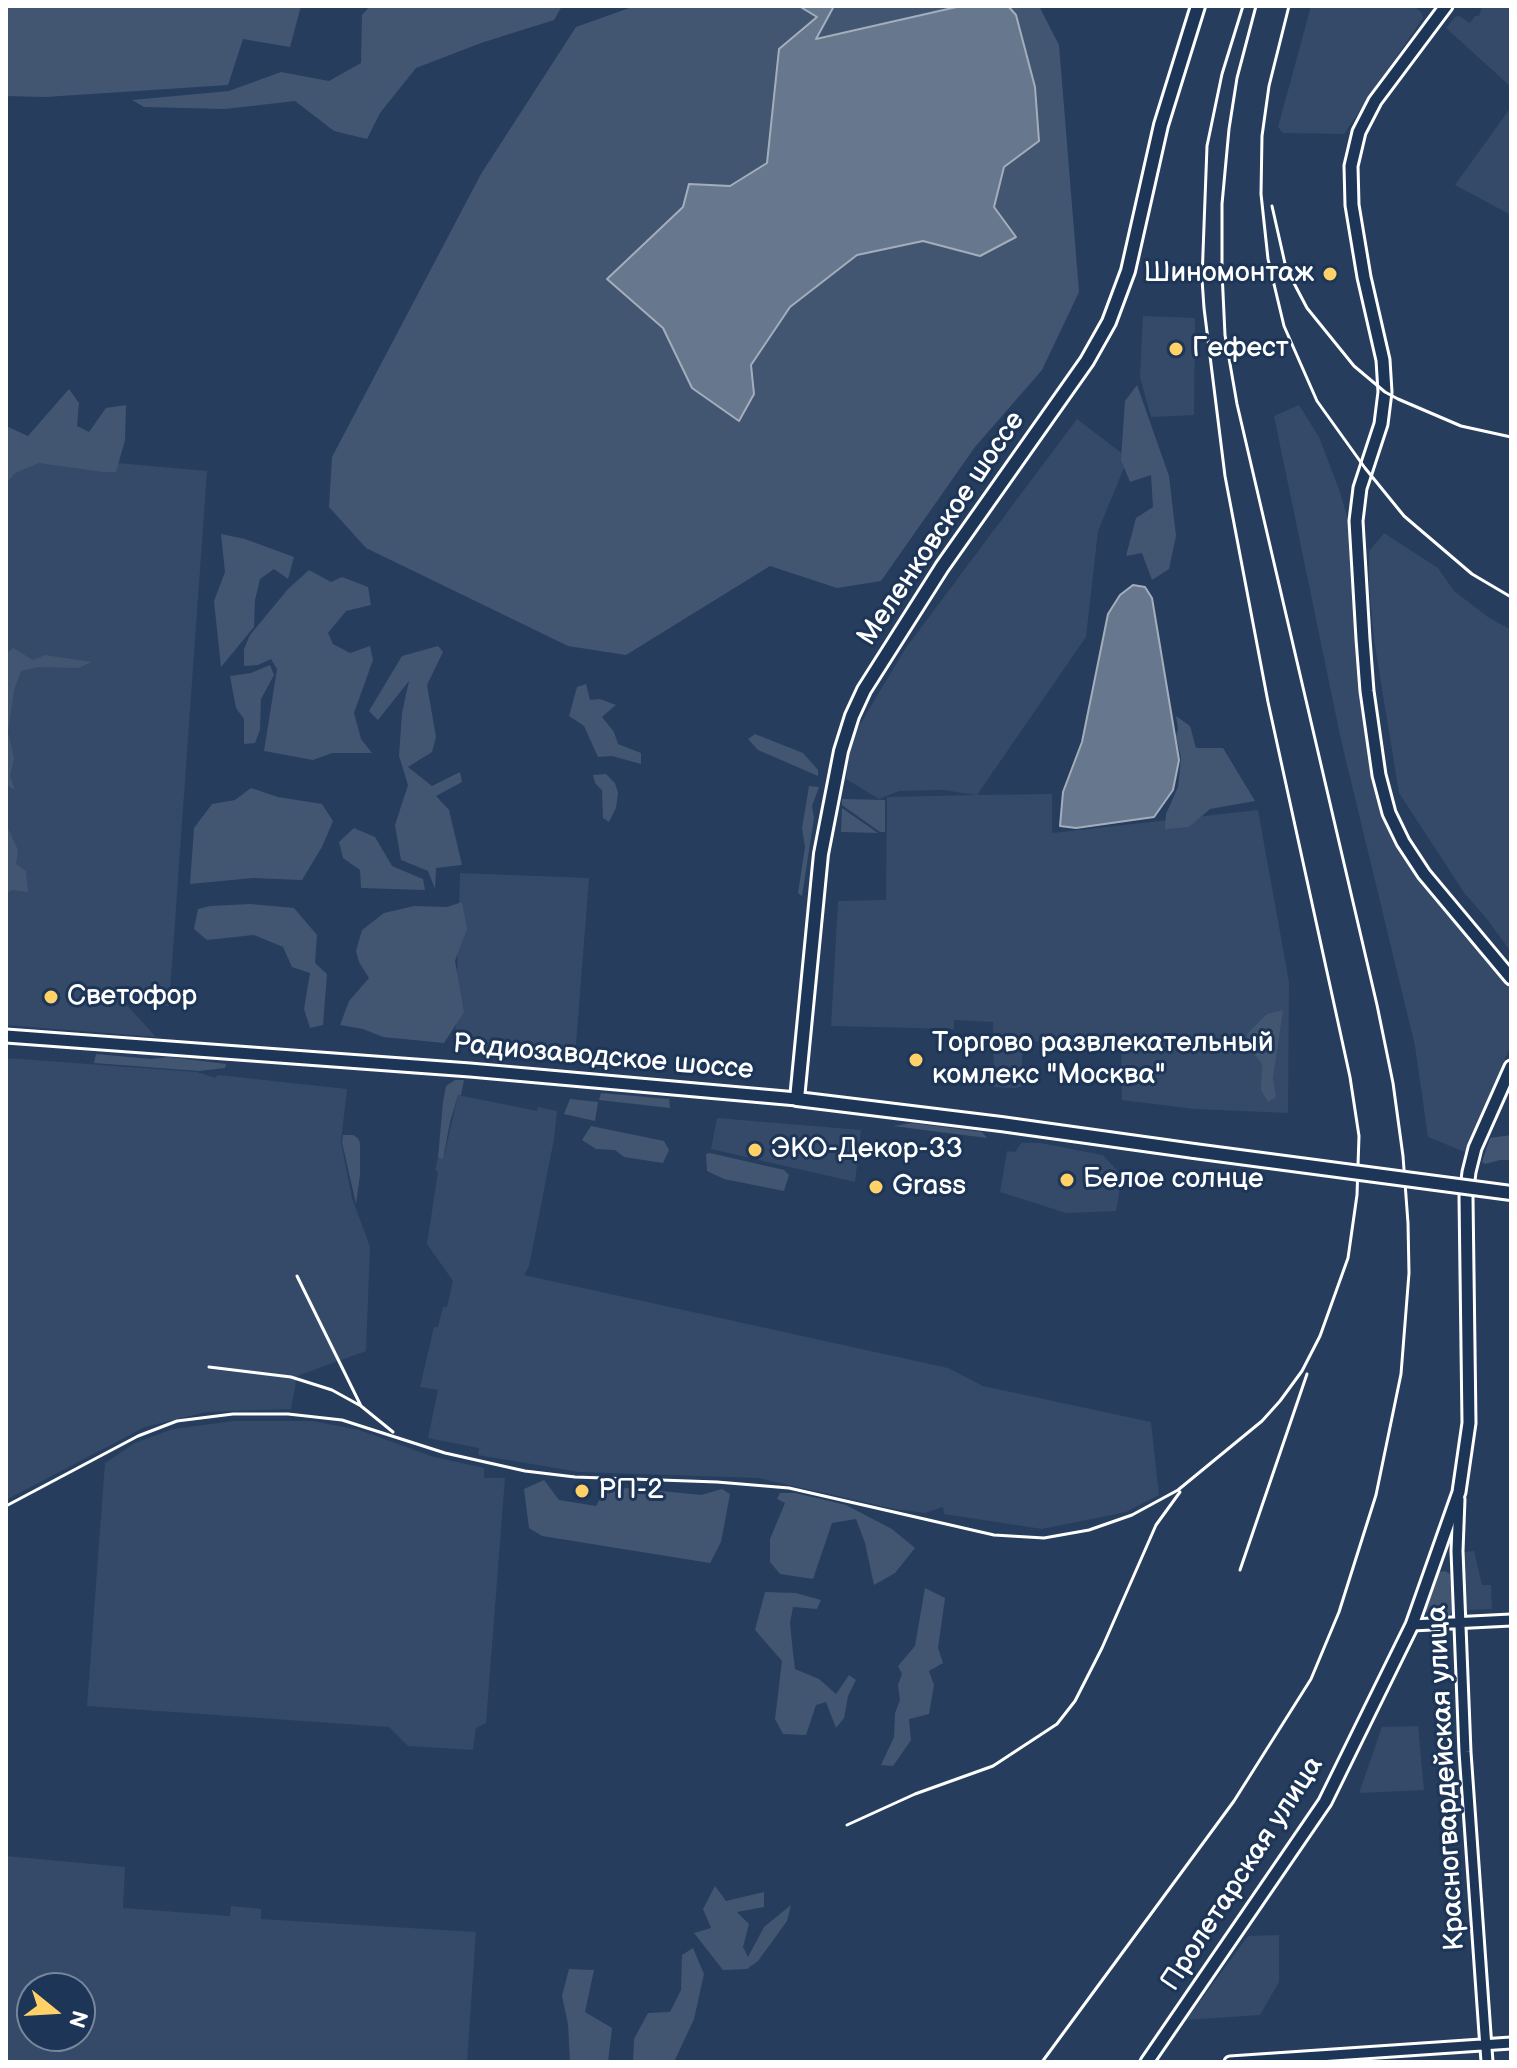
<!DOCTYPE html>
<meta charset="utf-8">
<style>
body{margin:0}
#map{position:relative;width:1517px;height:2068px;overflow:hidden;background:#263d5e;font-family:"Balsamiq Sans",sans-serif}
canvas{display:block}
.frame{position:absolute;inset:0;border:8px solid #fff;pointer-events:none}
.north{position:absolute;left:16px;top:1972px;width:80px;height:80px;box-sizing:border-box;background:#1d3557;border:2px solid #77869a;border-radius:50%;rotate:108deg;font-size:22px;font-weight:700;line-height:32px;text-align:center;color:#fff}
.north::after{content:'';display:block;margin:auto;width:28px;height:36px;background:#ffd166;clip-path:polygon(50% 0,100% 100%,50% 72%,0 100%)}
</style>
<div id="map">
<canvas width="1517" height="2068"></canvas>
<div class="frame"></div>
<div class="north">N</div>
</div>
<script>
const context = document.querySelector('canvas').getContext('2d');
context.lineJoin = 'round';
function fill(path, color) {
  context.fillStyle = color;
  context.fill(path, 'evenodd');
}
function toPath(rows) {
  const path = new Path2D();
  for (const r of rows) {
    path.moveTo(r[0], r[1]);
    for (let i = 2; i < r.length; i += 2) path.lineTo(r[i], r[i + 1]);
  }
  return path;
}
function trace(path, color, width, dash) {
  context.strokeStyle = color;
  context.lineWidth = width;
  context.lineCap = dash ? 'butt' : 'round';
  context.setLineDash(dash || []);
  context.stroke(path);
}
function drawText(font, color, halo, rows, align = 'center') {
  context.font = font + ' "Balsamiq Sans",sans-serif';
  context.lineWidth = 6;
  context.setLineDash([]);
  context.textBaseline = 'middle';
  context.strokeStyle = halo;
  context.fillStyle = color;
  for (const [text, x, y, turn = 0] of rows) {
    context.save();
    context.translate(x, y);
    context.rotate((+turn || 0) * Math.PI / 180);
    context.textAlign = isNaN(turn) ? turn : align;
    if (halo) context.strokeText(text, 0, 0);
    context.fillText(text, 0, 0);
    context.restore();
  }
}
const built = toPath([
 [1311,6,1414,6,1421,12,1423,18,1344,134,1283,133,1278,127],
 [1482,6,1511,8,1511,87,1446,28,1455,17,1459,16,1470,23,1475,16,1479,16],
 [1511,107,1511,215,1455,185],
 [1143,316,1195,318,1194,415,1151,417,1140,377],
 [1299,405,1319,437,1340,492,1352,533,1363,720,1370,764,1382,808,1391,831,1429,889,1484,954,1511,989,1511,1045,1465,1152,1428,1137,1415,1046,1341,740,1274,416],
 [1077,419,1128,458,1098,531,1086,637,977,795,1052,794,1052,833,1258,810,1289,982,1288,1113,1194,1109,1122,1100,1121,1040,1022,1042,1022,1086,1016,1088,994,1087,993,1022,954,1020,954,1029,831,1026,838,901,886,900,887,797,976,795,943,790,899,791,879,799,846,779,850,741,905,649],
 [6,453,207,471,169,1006,124,1002,156,1037,6,1025],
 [1384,533,1438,568,1454,591,1488,617,1511,630,1511,952,1487,919,1465,894,1399,793,1374,640,1369,587,1369,551],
 [460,873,589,878,575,1057,455,1047],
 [6,1058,197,1072,215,1078,218,1075,347,1089,341,1142,352,1198,370,1247,366,1351,297,1376,291,1409,206,1412,145,1427,6,1500],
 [458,1095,537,1111,538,1107,557,1111,554,1139,529,1266,524,1275,948,1368,983,1386,1151,1422,1159,1495,1126,1512,1042,1529,944,1514,943,1507,925,1513,895,1509,758,1478,579,1472,478,1455,479,1448,428,1438,438,1390,420,1387,434,1327,438,1327,443,1307,447,1307,453,1281,427,1244,438,1172,435,1170,438,1158,442,1159,445,1152],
 [717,1118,861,1130,855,1182,711,1149],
 [1021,1143,1040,1143,1103,1155,1122,1176,1116,1211,1066,1213,1000,1192,1007,1151,1015,1152],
 [234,1421,312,1421,359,1430,434,1457,484,1468,484,1478,505,1478,486,1723,476,1728,473,1750,408,1746,389,1727,87,1706,105,1463,135,1443,173,1429],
 [1474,1551,1482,1585,1491,1585,1492,1609,1465,1610,1462,1552],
 [1418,1726,1424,1790,1359,1793,1382,1727],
 [6,1856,125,1867,123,1908,230,1916,231,1906,261,1909,261,1919,476,1932,467,2062,6,2062],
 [32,1988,80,1988,80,2036,32,2036],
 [1279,1935,1279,1982,1260,2015,1186,2020,1248,1936]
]);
const green = toPath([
 [6,6,301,6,290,47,243,39,228,85,45,97,6,96],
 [370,6,562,6,554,20,481,43,416,68,380,113,367,139,334,131,295,101,225,109,144,107,132,100,229,91,281,72,329,81,361,63,362,15],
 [635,6,1039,6,1059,45,1079,292,1042,370,975,447,881,581,837,588,770,566,626,655,568,646,366,548,329,507,332,457,481,174,576,27],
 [1137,385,1169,476,1176,536,1169,569,1152,580,1142,553,1126,556,1136,518,1153,507,1151,475,1130,482,1121,460,1125,401],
 [69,389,79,403,77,426,89,432,106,408,126,405,125,440,116,472,103,472,39,463,15,473,6,484,6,426,28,436],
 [221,534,245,539,294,557,288,579,274,569,260,579,255,600,254,627,221,667,214,601,225,572],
 [309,570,331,582,342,577,368,587,371,605,346,611,328,633,333,644,350,653,370,646,373,660,354,713,361,739,372,753,332,753,313,760,264,751,277,669,271,659,258,665,244,666,244,649,250,635,288,589],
 [438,646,443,652,427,685,436,737,432,752,408,767,432,786,460,772,462,782,436,796,449,810,462,865,436,868,435,889,428,871,401,860,395,825,408,785,399,756,402,713,409,681,378,720,369,711,402,656],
 [13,648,33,660,45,655,92,662,78,668,39,667,21,671,14,690,8,732,14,758,10,776,15,790,6,785,6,654],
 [270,665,274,675,261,699,260,730,255,743,244,744,244,719,236,708,230,676,251,673],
 [586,684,590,700,600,699,616,705,602,717,614,732,618,744,641,753,641,764,612,756,598,757,584,726,569,716,577,687],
 [1176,716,1190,726,1196,748,1223,748,1255,801,1210,809,1189,827,1165,829,1166,814,1178,787,1181,758,1176,736,1178,729],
 [755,734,803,753,818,770,818,776,758,750,748,739],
 [606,774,615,783,618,793,616,808,609,822,603,818,602,790,595,783,593,775],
 [809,786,819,787,812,806,814,818,802,896,798,893,805,847,802,828],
 [251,788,278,797,322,804,333,821,322,847,302,880,253,878,190,884,194,828,212,804,235,800],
 [842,799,885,800,885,832,880,832,842,805],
 [842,808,878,833,841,832],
 [6,824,18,850,16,864,26,871,28,892,12,890,6,894],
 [354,828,375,837,392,866,423,879,425,890,361,888,360,870,343,858,339,842],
 [462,902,467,929,455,961,464,1012,444,1043,383,1037,363,1029,340,1025,349,1001,369,978,359,962,356,951,362,930,384,913,414,906,447,907],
 [250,904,294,908,317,935,315,963,327,974,323,1025,310,1028,304,1009,310,973,292,967,283,947,254,935,207,940,194,929,198,909,210,906],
 [1283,1010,1273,1078,1276,1097,1268,1102,1261,1090,1262,1064,1248,1046,1247,1034,1267,1014],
 [96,1054,151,1059,169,1057,226,1064,225,1068,199,1071,94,1063],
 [455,1080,464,1080,461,1095,458,1095,450,1122,443,1159,438,1158,443,1102,446,1086],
 [601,1093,669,1099,670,1108,599,1100],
 [570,1099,598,1102,595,1121,564,1114],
 [912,1123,982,1132,987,1138,893,1126],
 [591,1126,664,1141,669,1150,663,1163,624,1157,615,1150,596,1149,582,1140],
 [343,1135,353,1135,358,1138,360,1143,360,1175,356,1204,342,1142],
 [1511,1135,1511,1160,1500,1160,1485,1164,1482,1162,1490,1138],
 [710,1153,784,1170,789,1175,784,1191,724,1179,707,1171,706,1154],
 [544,1480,559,1500,596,1506,606,1489,631,1488,701,1495,722,1489,730,1494,721,1542,710,1563,542,1536,529,1528,524,1489],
 [780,1493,795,1493,846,1505,892,1529,915,1548,895,1573,874,1585,865,1543,856,1519,832,1523,813,1579,780,1574,770,1562,770,1539,785,1503,777,1499],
 [1445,1571,1450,1574,1453,1610,1449,1617,1436,1618,1429,1616,1426,1610,1439,1572],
 [925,1588,945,1598,938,1648,943,1663,929,1671,934,1685,929,1714,909,1719,911,1740,893,1766,881,1765,894,1737,895,1713,900,1700,898,1685,902,1674,898,1666,915,1646],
 [765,1592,796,1593,821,1600,817,1609,793,1607,790,1623,793,1653,795,1669,819,1679,836,1694,849,1675,856,1680,848,1696,844,1718,836,1728,826,1702,816,1705,806,1735,783,1734,775,1719,782,1661,755,1630],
 [715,1886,726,1901,764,1892,764,1907,737,1912,749,1924,743,1947,748,1957,764,1927,791,1905,787,1921,758,1961,747,1969,723,1970,694,1933,711,1928,703,1909],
 [693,1948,704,1974,694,2019,674,2062,633,2062,634,2039,648,2013,670,2012,681,1990,682,1955],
 [569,1969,594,1970,585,2012,612,2028,608,2062,570,2062,568,2024,562,1996]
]);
const water = toPath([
 [799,6,834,6,816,39,961,6,1008,6,1016,15,1035,87,1039,141,1004,167,994,207,1016,237,980,256,923,241,857,255,790,307,751,365,754,394,739,421,692,388,663,328,607,279,683,207,689,184,730,186,767,163,779,49,817,17,799,6],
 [1133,585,1145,587,1152,598,1179,760,1173,790,1154,817,1076,828,1060,826,1063,792,1082,742,1108,614,1120,595,1133,585]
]);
const minor = toPath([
 [1459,1499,1457,1551,1465,1752,1487,2062],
 [1412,1625,1511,1620],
 [1230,2062,1511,2043]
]);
const tertiary = toPath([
 [1446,6,1375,101,1359,132,1351,166,1352,205,1364,277,1383,360,1385,392,1381,424,1360,488,1356,521,1363,639,1367,691,1379,775,1389,813,1403,842,1424,874,1511,978],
 [6,1036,470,1070,797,1099],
 [1147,2062,1325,1802,1412,1625,1459,1492,1469,1423,1466,1197,1469,1172,1475,1148,1511,1067]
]);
const secondary = toPath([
 [1194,1151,1001,1124,797,1099,821,854,841,751,852,716,864,690,942,567,1087,361,1109,322,1128,271,1161,125,1198,6]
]);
const rail = toPath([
 [1289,6,1269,86,1262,136,1261,194,1268,259,1284,326,1317,401,1365,468,1404,516,1472,574,1511,597],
 [1272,206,1286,268,1307,308,1354,366,1385,392,1398,399,1461,426,1511,437],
 [297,1276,361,1406],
 [209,1367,291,1377,332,1390,361,1406,393,1432],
 [6,1506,138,1436,177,1421,233,1414,288,1414,342,1420,445,1453,525,1471,575,1477,717,1482,789,1488,994,1535,1044,1538,1089,1530,1132,1515,1178,1490,1262,1421,1280,1401,1302,1371,1320,1336,1348,1258,1357,1195,1359,1136,1350,1077,1268,702,1225,476,1204,308,1202,279,1207,146,1222,74,1243,6],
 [1240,1570,1307,1374],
 [847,1825,915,1794,993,1766,1057,1724,1075,1701,1102,1648,1156,1525,1180,1492],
 [1042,2062,1234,1801,1311,1679,1339,1612,1376,1495,1401,1374,1409,1273,1408,1223,1403,1156,1393,1083,1377,1005,1237,404,1225,335,1222,272,1222,204,1229,129,1237,78,1256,6]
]);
const secondaryBridge = toPath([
 [1194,1151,1511,1193]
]);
const markers = [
 [1330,274,8,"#ffd166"],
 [1176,349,8,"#ffd166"],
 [51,997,8,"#ffd166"],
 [916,1060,8,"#ffd166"],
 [755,1150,8,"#ffd166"],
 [1067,1180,8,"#ffd166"],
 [876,1187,8,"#ffd166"],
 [582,1491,8,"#ffd166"]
];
const poiNames = [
 ["Шиномонтаж",1314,274,"right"],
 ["Гефест",1192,349],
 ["Светофор",67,997],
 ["Торгово развлекательный",932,1044],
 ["комлекс \"Москва\"",932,1076],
 ["ЭКО-Декор-33",771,1150],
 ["Белое солнце",1083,1180],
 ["Grass",892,1187],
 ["РП-2",598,1491]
];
const streetNames = [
 ["Меленковское шоссе",942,529,-56],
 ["Радиозаводское шоссе",603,1058,5],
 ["Красногвардейская улица",1447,1778,-93],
 ["Пролетарская улица",1243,1874,-57]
];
fill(built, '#344a68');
fill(green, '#425672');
fill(water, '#67788e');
trace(water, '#a4aebb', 2);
trace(minor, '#fff', 15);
trace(tertiary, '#fff', 17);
trace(secondary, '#fff', 18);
trace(minor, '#1d3557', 9);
trace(tertiary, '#1d3557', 11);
trace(secondary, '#1d3557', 12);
trace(rail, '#fff', 3);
trace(secondaryBridge, '#fff', 18, []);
trace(secondaryBridge, '#1d3557', 12);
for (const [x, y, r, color] of markers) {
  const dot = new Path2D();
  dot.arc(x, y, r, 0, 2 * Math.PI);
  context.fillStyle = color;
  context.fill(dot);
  trace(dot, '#1d3557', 3);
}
drawText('28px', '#fff', '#1d3557', poiNames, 'left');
drawText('28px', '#fff', '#1d3557', streetNames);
</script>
